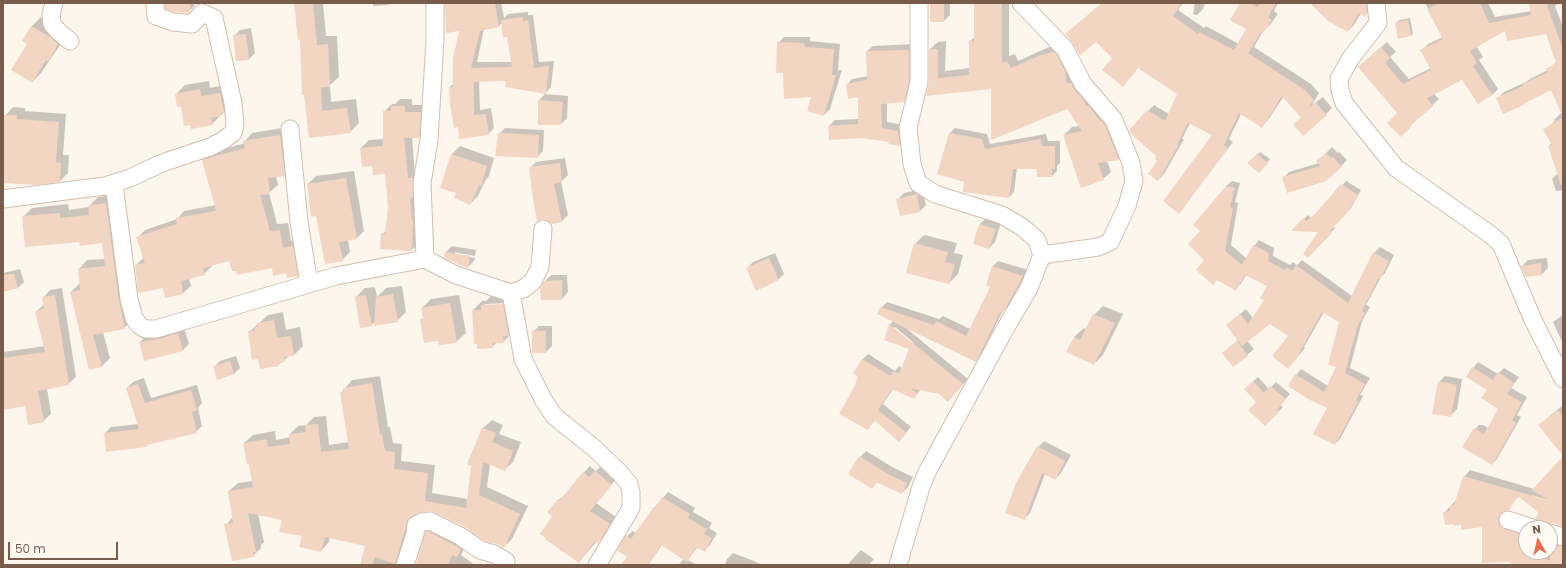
<!DOCTYPE html>
<style>
body{margin:0}
#map{position:relative;width:1566px;height:568px;overflow:hidden;background:#fdf6ec;font-family:Poppins,sans-serif}
canvas{display:block}
.frame{position:absolute;inset:0;border:4px solid #7a5c4d;pointer-events:none}
.north{position:absolute;left:1518px;top:520px;width:40px;height:40px;box-sizing:border-box;background:#fffaf3;border:1px solid #cabbb1;border-radius:50%;rotate:352deg;font-size:11px;font-weight:700;line-height:16px;text-align:center;color:#7a5c4d}
.north::after{content:'';display:block;margin:auto;width:14px;height:18px;background:#e76f51;clip-path:polygon(50% 0,100% 100%,50% 72%,0 100%)}
.scale{position:absolute;left:8px;top:542px;width:110px;height:18px;box-sizing:border-box;border:2px solid #7a5c4d;border-top:0;padding-left:5px;font-size:12px;line-height:14px;white-space:nowrap;color:#7a5c4d;-webkit-text-stroke:3px #fffaf3;paint-order:stroke}
</style>
<div id="map">
<canvas width="1566" height="568"></canvas>
<div class="frame"></div>
<div class="north">N</div>
<div class="scale">50 m</div>
</div>
<script>
const context = document.querySelector('canvas').getContext('2d');
context.lineJoin = 'round';
function fill(path, color) {
  context.fillStyle = color;
  context.fill(path, 'evenodd');
}
function toPath(rows) {
  const path = new Path2D();
  for (const r of rows) {
    path.moveTo(r[0], r[1]);
    for (let i = 2; i < r.length; i += 2) path.lineTo(r[i], r[i + 1]);
  }
  return path;
}
function trace(path, color, width, dash) {
  context.strokeStyle = color;
  context.lineWidth = width;
  context.lineCap = dash ? 'butt' : 'round';
  context.setLineDash(dash || []);
  context.stroke(path);
}
const shadow = toPath([
 [166,3,195,3,194,6,188,12],
 [295,3,323,3,326,36,337,36,339,77,330,85,331,102,356,99,359,123,350,132,310,137,301,38],
 [373,3,390,3,388,5,373,6],
 [446,3,501,3,504,18,508,14,528,12,528,15,533,15,539,62,554,61,551,87,545,93,507,80,479,81,480,110,491,108,494,128,488,134,459,126,450,87,454,83,460,30],
 [502,23,508,36,512,62,477,62,484,29,499,26],
 [931,3,950,3,950,15,944,21],
 [976,3,1009,3,1009,56,1015,54,1018,61,1049,47,1062,45,1126,151,1119,159,1107,161,1111,172,1103,179,1064,135,1072,127,1079,126,1067,108,992,88,930,82,930,49,938,42,946,41,945,71,970,68,970,41,975,37],
 [1102,3,1183,3,1178,10,1204,28,1206,26,1239,44,1247,29,1241,3,1278,3,1274,11,1278,14,1270,25,1263,31,1254,47,1311,84,1319,93,1312,105,1323,97,1332,108,1326,114,1294,124,1302,117,1284,96,1268,120,1262,126,1241,114,1229,139,1233,142,1179,212,1213,135,1190,123,1182,139,1184,139,1164,174,1158,180,1159,161,1148,111,1154,105,1169,114,1178,93,1139,67,1123,85,1113,58,1096,40],
 [1195,3,1205,3,1203,9,1197,15,1193,14],
 [1311,3,1372,3,1371,9,1365,15,1361,13,1354,25,1348,31],
 [1425,3,1488,3,1495,17,1531,11,1530,3,1558,3,1555,6,1563,27,1563,190,1556,191,1552,179,1558,173,1549,146,1552,143,1545,130,1555,121,1554,120,1562,112,1551,89,1527,100,1523,104,1504,113,1498,98,1504,92,1526,82,1530,79,1548,70,1557,61,1546,33,1506,30,1476,46,1483,57,1479,60,1498,89,1492,95,1462,79,1434,94,1439,99,1416,120,1401,136,1399,113,1365,61,1387,42,1396,52,1390,57,1409,79,1431,68,1422,50,1428,44,1443,37],
 [41,17,59,28,67,35,41,73,32,82,28,44,23,41,32,26],
 [1410,18,1413,33,1411,36,1396,23,1399,20],
 [251,28,255,53,249,59,237,60,234,36,240,30],
 [784,37,810,37,810,41,840,44,838,70,842,70,830,109,824,115,812,96,784,72,778,43],
 [914,44,909,95,904,101,887,103,887,122,904,125,905,140,900,145,890,141,829,126,835,120,859,119,859,96,847,85,852,79,868,76,867,51,873,46],
 [209,81,210,88,229,84,230,106,212,124,182,105,176,94,185,85],
 [545,94,568,96,567,118,561,124,539,100],
 [400,99,412,99,412,105,428,105,426,130,419,137,412,137,420,242,412,250,382,234,387,230,389,207,386,173,373,165,361,148,369,140,384,139,384,112,392,104,395,104],
 [13,107,25,108,25,111,66,114,63,155,69,155,68,173,60,181,35,184,3,182,3,133,4,133,5,116],
 [288,127,292,168,284,175,276,176,278,185,269,193,277,224,288,223,291,241,300,239,305,268,297,275,272,267,230,260,211,265,212,266,204,274,189,278,191,286,183,293,166,297,163,287,136,265,143,258,138,237,145,230,177,219,184,211,216,205,203,160,211,153,245,143,245,141,252,133],
 [505,128,544,130,543,151,537,157,499,134],
 [955,128,987,134,990,144,1046,134,1048,141,1060,141,1060,163,1057,166,1057,171,1052,176,1038,168,1017,168,1014,192,1009,197,966,182,950,133],
 [460,146,494,158,489,176,485,181,478,196,470,204,457,192,452,154],
 [1332,147,1338,153,1339,152,1347,160,1341,166,1283,178,1289,172,1319,163,1324,155],
 [1260,152,1270,159,1262,169,1251,160],
 [565,158,568,175,561,182,568,215,562,221,530,168,536,162],
 [354,171,364,231,357,238,348,240,350,252,342,260,317,215,308,184,316,176],
 [1232,181,1240,183,1235,202,1238,203,1231,245,1247,259,1254,246,1259,240,1274,248,1273,256,1290,265,1293,262,1297,265,1302,260,1352,296,1374,253,1380,247,1394,255,1385,273,1381,277,1366,305,1370,307,1362,321,1350,368,1370,378,1360,395,1363,396,1340,439,1335,444,1328,407,1296,375,1301,369,1328,386,1337,366,1340,322,1324,312,1304,347,1305,348,1293,362,1289,336,1270,323,1247,341,1254,349,1234,366,1229,347,1239,340,1227,325,1246,309,1253,318,1266,300,1268,286,1246,275,1241,284,1235,289,1206,260,1202,231,1226,186],
 [1346,181,1361,190,1351,208,1333,227,1335,228,1308,257,1320,231,1293,230,1308,215,1311,218,1318,213],
 [922,189,926,205,920,211,898,199,904,193],
 [115,195,133,320,124,328,103,332,110,358,101,367,71,292,80,283,79,269,87,260,105,259,103,242,80,241,23,217,32,208,68,204,69,210,89,207,89,206,98,197],
 [986,218,1001,223,995,242,989,248,980,224],
 [924,235,957,243,954,253,963,255,958,274,949,283,915,244],
 [452,246,476,250,475,256,454,252,457,255,475,258,474,261,468,267,446,252],
 [775,253,784,274,778,280,747,268,753,262],
 [1547,258,1548,268,1542,274,1526,276,1522,266,1528,260],
 [998,261,1028,270,1008,306,1002,312,981,355,975,361,906,328,968,379,948,401,939,393,921,389,914,398,893,389,883,404,911,427,904,435,875,420,868,429,858,384,860,377,854,373,863,359,868,354,895,371,899,366,902,368,911,348,885,340,890,324,893,321,881,308,887,302,939,319,943,316,970,329,991,286,992,267],
 [895,327,915,344,910,342,893,328],
 [20,269,24,282,18,288,3,291,3,273],
 [551,275,567,275,568,292,562,299,545,281],
 [402,286,406,312,397,321,375,322,371,325,356,297,365,288,375,287,377,297,386,288],
 [62,288,76,377,68,384,47,388,51,414,43,421,26,404,3,409,3,352,45,346,36,312,44,304,43,298,50,290],
 [459,295,466,333,456,342,439,340,421,320,424,317,422,308,431,299],
 [512,295,512,333,503,342,497,342,492,347,473,310,482,301,486,301,491,296],
 [508,303,508,305,483,306,485,304],
 [1103,306,1123,314,1103,355,1094,364,1074,337,1084,328,1086,329,1094,315],
 [283,312,286,330,300,327,303,346,294,355,290,355,278,365,259,358,249,332,268,315],
 [1563,315,1563,344,1553,322],
 [539,326,552,326,552,346,546,352,533,332],
 [184,327,189,344,183,350,144,360,140,342,146,336],
 [236,356,240,368,234,374,214,367,220,361],
 [1478,362,1498,374,1504,368,1519,377,1511,388,1527,397,1517,415,1521,417,1497,459,1492,464,1474,430,1479,425,1483,425,1488,428,1499,409,1488,389,1467,376],
 [380,376,388,427,390,427,393,443,402,444,401,461,435,465,432,493,468,499,472,465,468,464,483,428,492,420,503,425,499,434,521,442,513,462,504,470,490,464,487,487,528,506,512,539,504,547,435,511,420,511,415,514,403,553,404,565,361,565,367,545,330,537,329,542,321,551,283,519,258,514,264,542,261,545,261,548,253,556,226,525,233,517,229,491,238,483,253,481,244,443,253,435,275,431,276,440,291,437,290,434,298,426,306,425,314,417,326,416,329,445,349,442,341,393,352,380],
 [1445,376,1462,379,1457,409,1451,415,1439,382],
 [1258,377,1269,389,1276,382,1290,394,1280,405,1283,407,1265,425,1250,384],
 [144,378,151,398,197,385,202,403,198,408,202,426,196,432,149,444,147,446,105,433,111,427,139,424,127,388,133,382],
 [1563,405,1563,455,1546,419],
 [1044,441,1071,455,1061,473,1055,479,1045,474,1030,513,1024,519,1038,447],
 [866,451,894,468,913,477,908,487,902,493,878,481,872,488,860,457],
 [1563,458,1563,526,1553,522,1547,522,1543,525,1541,520,1540,513,1519,496,1508,509,1505,510,1504,516,1526,528,1526,552,1550,552,1550,534,1563,539,1563,565,1517,565,1483,526,1462,524,1444,513,1457,499,1464,477,1470,470,1534,489],
 [1531,495,1552,501,1551,503,1534,498],
 [603,464,618,477,596,503,616,517,604,536,598,543,596,542,579,562,553,516,558,500,566,494,584,472,590,466,596,471],
 [668,492,695,508,693,512,712,523,709,528,717,533,710,545,705,550,698,546,688,560,697,565,678,565,684,559,662,545,648,565,625,565,628,556,627,536,633,531,636,533,654,508],
 [433,525,467,542,461,555,475,565,416,565,426,532],
 [861,550,874,559,869,565,847,565],
 [733,553,754,561,762,565,725,565,727,559]
]);
const building = toPath([
 [165,3,183,3,191,5,189,13,175,12,165,9],
 [294,3,313,3,317,45,328,44,330,87,321,87,322,111,347,108,351,133,309,138,304,95,302,95,300,40,298,40],
 [445,3,495,3,499,27,480,31,471,68,512,67,507,37,503,37,501,20,523,17,523,21,528,20,534,68,549,66,546,94,505,87,506,81,474,82,474,115,486,114,489,135,459,139,458,127,454,128,450,104,449,87,453,87,453,58,459,31,446,33],
 [930,3,944,3,944,22,930,22],
 [974,3,1002,3,1002,63,1007,61,1011,68,1041,55,1054,52,1057,55,1065,71,1067,84,1071,83,1075,91,1084,100,1086,106,1088,105,1100,121,1101,120,1105,125,1119,160,1098,163,1104,180,1081,188,1063,135,1082,131,1067,109,991,140,991,89,926,96,929,82,929,49,938,49,938,78,969,75,969,41,974,41],
 [1102,3,1182,3,1173,16,1198,34,1199,32,1234,50,1246,29,1230,20,1240,3,1250,3,1258,7,1260,3,1276,3,1268,17,1272,20,1264,32,1262,31,1248,53,1305,90,1314,100,1308,108,1316,103,1327,115,1303,136,1293,124,1301,118,1282,96,1262,128,1239,113,1224,145,1228,148,1179,214,1163,201,1212,135,1188,123,1177,145,1178,146,1158,181,1148,174,1157,161,1155,159,1156,156,1130,133,1129,130,1147,110,1165,121,1177,94,1138,68,1123,87,1102,70,1112,58,1096,42,1080,55,1078,52,1072,42,1065,34],
 [1310,3,1366,3,1367,13,1365,17,1359,13,1348,32,1328,21],
 [1439,3,1480,3,1489,23,1531,15,1529,3,1546,3,1563,49,1563,117,1551,90,1523,104,1524,105,1503,114,1496,98,1523,86,1523,84,1548,72,1546,69,1556,63,1546,34,1507,41,1505,31,1470,51,1477,63,1473,66,1492,95,1478,104,1462,80,1427,98,1433,106,1410,126,1411,127,1401,137,1387,123,1397,113,1358,67,1381,47,1390,58,1385,63,1403,84,1431,70,1420,50,1443,39,1427,9],
 [1408,20,1411,36,1398,39,1395,22],
 [31,26,50,37,58,44,48,62,46,60,32,83,11,70,27,44,22,41],
 [246,34,249,60,236,61,233,35],
 [777,42,804,43,805,47,834,49,832,75,836,75,824,116,807,111,811,97,784,99,783,73,776,73],
 [909,50,909,81,904,102,881,104,882,128,898,131,900,146,888,144,889,142,862,138,829,140,828,126,858,124,858,97,848,99,846,84,867,80,866,51],
 [200,89,201,96,220,93,224,112,220,113,221,116,211,118,213,125,191,129,190,125,184,126,181,106,177,107,175,94],
 [538,100,563,102,561,125,538,125],
 [391,106,405,106,405,112,421,112,419,138,404,138,408,178,413,178,413,197,410,198,412,220,413,220,412,251,380,249,381,233,385,234,388,207,385,174,373,175,372,166,362,167,360,148,383,146,383,111,391,111],
 [4,115,17,115,17,119,59,122,56,162,61,163,60,182,35,185,3,183],
 [1563,118,1563,185,1561,185,1548,146,1552,145,1543,129],
 [498,133,539,135,538,158,495,156],
 [949,133,982,139,985,149,1041,139,1042,146,1055,146,1055,169,1052,169,1052,177,1037,177,1037,169,1013,169,1009,198,963,192,964,182,937,174],
 [280,135,285,176,268,178,270,194,260,195,270,231,280,230,283,248,293,246,298,276,287,278,286,273,273,276,272,268,237,275,236,271,232,271,229,261,203,268,205,275,181,281,183,294,165,298,163,288,138,293,135,265,145,263,136,237,177,224,176,218,216,211,202,160,245,148,243,141],
 [1326,153,1331,158,1333,157,1342,167,1326,181,1287,193,1282,177,1321,166,1316,161],
 [451,154,487,166,481,186,479,185,470,205,454,198,456,193,440,188],
 [1257,154,1268,163,1259,173,1247,163],
 [560,163,562,182,554,184,562,222,552,224,544,219,537,221,533,199,529,167],
 [346,178,357,239,339,242,343,261,325,264,316,216,311,217,307,184],
 [1341,184,1358,195,1347,213,1330,231,1332,233,1308,258,1303,254,1318,232,1291,231,1303,218,1306,221,1314,215],
 [1226,186,1235,188,1230,207,1233,208,1225,251,1242,265,1253,245,1269,253,1268,261,1285,270,1286,267,1292,271,1296,265,1348,303,1373,252,1389,261,1380,280,1378,279,1362,311,1365,313,1357,327,1345,373,1365,384,1356,400,1358,402,1335,445,1313,434,1327,408,1310,400,1288,386,1295,374,1324,392,1336,367,1328,365,1339,322,1322,312,1299,353,1300,354,1288,369,1272,356,1288,336,1270,324,1242,346,1226,325,1240,314,1248,324,1264,300,1260,298,1267,286,1245,275,1236,291,1217,280,1213,285,1196,270,1204,260,1188,244,1200,231,1193,225],
 [917,194,920,212,900,216,896,199],
 [106,203,119,300,125,329,93,335,102,367,89,370,70,292,80,290,78,269,105,266,102,243,80,246,79,242,25,247,22,216,60,213,60,218,89,215,88,206],
 [979,224,996,229,989,249,973,244],
 [914,243,948,252,945,262,955,264,949,284,906,273],
 [445,252,470,256,468,268,444,258],
 [769,258,779,280,756,291,746,268],
 [1541,263,1542,275,1526,277,1521,266],
 [992,266,1023,276,1003,313,1000,312,976,362,877,314,880,307,934,325,936,321,966,336,990,287,986,285],
 [14,274,18,288,3,292,3,275],
 [562,280,562,300,541,300,540,288,544,281],
 [393,294,398,322,374,326,376,297],
 [55,295,69,385,38,391,44,422,28,425,25,406,3,410,3,358,45,352,35,311,44,309,42,297],
 [366,295,372,326,360,328,355,297],
 [450,303,457,343,439,345,438,341,424,343,420,319,423,319,421,308],
 [503,304,509,336,503,336,504,343,493,343,493,348,477,349,477,344,474,344,472,310,481,310,481,305],
 [1093,314,1115,323,1094,365,1066,352,1074,337,1080,340],
 [274,320,277,338,291,336,294,356,284,357,285,362,278,363,279,366,260,369,258,359,252,360,248,331,255,330,254,327,258,327,257,323],
 [889,324,963,384,948,402,939,394,910,388,917,393,914,399,892,389,878,410,907,433,899,442,874,420,868,430,839,414,856,384,855,383,858,377,853,373,862,359,891,376,893,371,899,374,909,349,884,340],
 [532,331,546,331,546,353,532,353],
 [178,333,183,351,144,361,139,342,159,339],
 [1237,341,1248,356,1233,367,1222,353],
 [230,361,234,374,217,380,213,366],
 [1472,367,1493,380,1498,372,1514,383,1507,394,1522,402,1512,420,1516,423,1492,465,1462,447,1474,428,1484,434,1498,409,1481,398,1487,390,1466,377],
 [1253,381,1264,393,1270,386,1286,399,1277,410,1279,412,1265,426,1248,410,1256,402,1244,389],
 [1438,381,1457,385,1451,417,1432,414],
 [372,383,380,435,382,434,385,451,395,452,394,469,428,473,425,501,466,508,471,466,467,464,482,428,496,433,492,442,513,451,505,471,483,462,479,495,520,514,504,548,497,544,484,541,465,527,434,512,429,511,418,513,408,520,395,564,375,557,372,565,360,565,365,546,325,537,321,552,299,547,302,536,279,532,282,520,248,513,256,552,253,552,254,557,232,561,224,524,233,523,228,491,253,487,249,464,247,464,243,443,267,439,268,447,290,444,289,434,306,432,305,425,318,424,321,452,349,449,340,393,343,392,343,388],
 [138,384,145,403,191,390,197,410,192,412,197,433,147,445,147,447,106,452,104,433,139,429,126,388],
 [1558,410,1563,416,1563,456,1538,425],
 [1037,446,1065,461,1055,480,1042,473,1025,520,1005,513,1016,483],
 [859,456,888,474,907,483,902,494,876,482,872,489,848,474],
 [1563,456,1563,527,1553,523,1544,525,1535,518,1539,513,1518,496,1509,510,1501,513,1499,517,1498,522,1500,526,1505,529,1526,536,1526,552,1530,552,1550,561,1550,543,1563,547,1563,565,1515,565,1509,562,1482,563,1482,527,1461,530,1461,525,1453,526,1453,524,1445,525,1443,512,1450,511,1450,505,1454,505,1463,476,1547,500,1547,499,1532,490],
 [595,471,612,485,590,511,610,524,598,544,594,542,579,563,545,539,546,538,540,534,552,516,547,512,558,499,559,501,583,472,589,477],
 [662,497,690,514,688,518,707,529,704,534,712,538,705,552,696,547,687,562,661,545,648,565,621,565,627,557,617,550,626,535,631,539,653,508,655,509],
 [428,531,461,549,457,557,452,555,448,565,416,565,425,532]
]);
const minor = toPath([
 [54,3,51,15,52,24,59,32,70,41],
 [435,3,435,40,429,140,422,183,425,259,456,275,511,293,523,359,544,401,554,416,594,448,620,473,629,484,631,492,631,508,597,565],
 [1021,3,1065,49,1083,84,1114,120,1131,163,1134,181,1127,206,1110,242,1098,247,1042,255],
 [1376,3,1378,23,1350,59,1339,79,1340,90,1344,103,1396,168,1491,235,1501,244,1533,320,1563,379],
 [290,129,299,222,309,284],
 [114,184,129,299,134,318,139,325,145,329,156,329,336,276,425,259],
 [3,199,105,186,130,178,162,163,210,147,222,141,233,133,235,125,233,103,214,18,202,13,192,24,173,22,156,16,155,3],
 [511,293,523,289,533,281,540,267,543,229],
 [1508,520,1533,528],
 [1550,533,1563,537],
 [405,565,415,534,416,525,422,522,430,521,460,536,480,550,494,554,506,561],
 [898,565,921,487,927,472,1005,329,1029,288,1042,255,1037,240,1022,227,1002,215,935,194,918,183,912,164,908,128,919,82,919,3]
]);
fill(shadow, '#0003');
fill(building, '#f3d5c3');
trace(minor, '#d1beb0', 19);
trace(minor, '#fff', 17);
</script>
